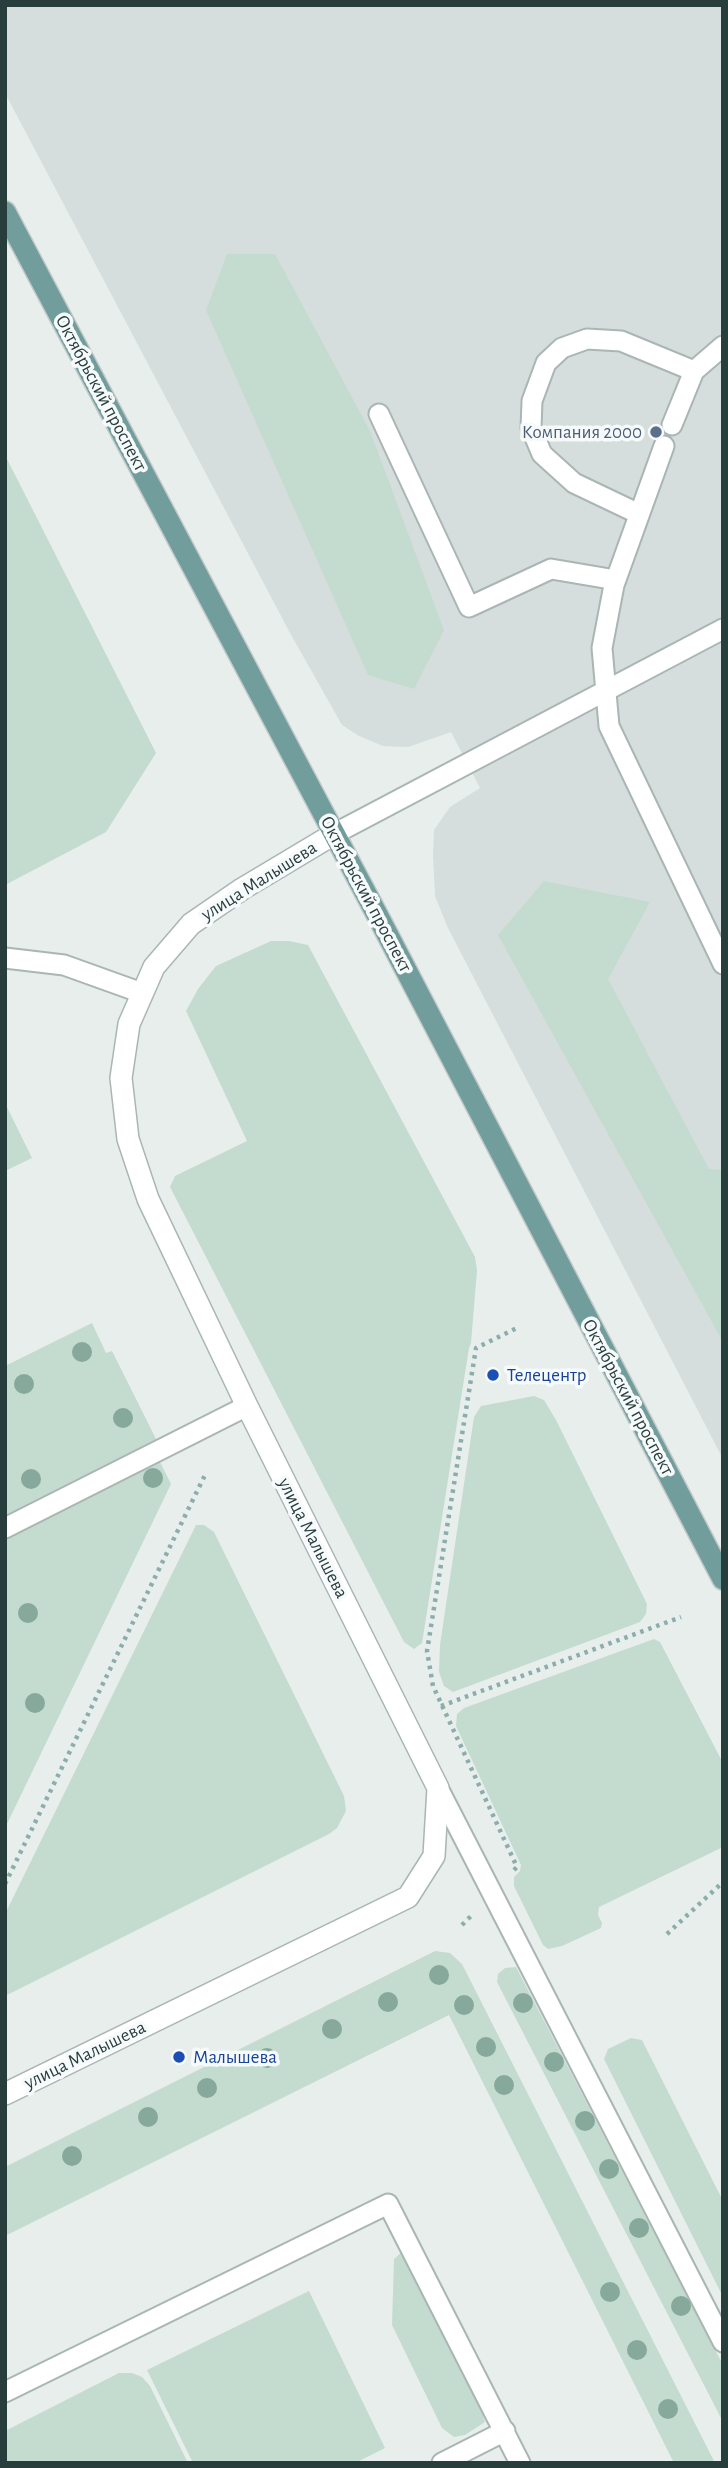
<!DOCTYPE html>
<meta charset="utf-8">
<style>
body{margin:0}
#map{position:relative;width:728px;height:2468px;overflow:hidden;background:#e7eeec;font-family:"Alegreya Sans",sans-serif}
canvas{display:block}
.frame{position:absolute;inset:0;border:7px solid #283e3d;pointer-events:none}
</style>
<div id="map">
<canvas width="728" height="2468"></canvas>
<div class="frame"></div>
</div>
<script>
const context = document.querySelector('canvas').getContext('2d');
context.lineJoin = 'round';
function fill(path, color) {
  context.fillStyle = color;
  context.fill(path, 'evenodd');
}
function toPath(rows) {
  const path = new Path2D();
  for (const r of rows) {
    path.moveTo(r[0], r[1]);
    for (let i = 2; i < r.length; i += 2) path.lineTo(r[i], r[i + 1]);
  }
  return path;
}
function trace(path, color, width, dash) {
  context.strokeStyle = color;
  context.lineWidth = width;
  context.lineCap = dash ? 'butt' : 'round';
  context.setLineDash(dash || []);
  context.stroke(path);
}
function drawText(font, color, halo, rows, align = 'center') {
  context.font = font + ' "Alegreya Sans",sans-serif';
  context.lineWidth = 7;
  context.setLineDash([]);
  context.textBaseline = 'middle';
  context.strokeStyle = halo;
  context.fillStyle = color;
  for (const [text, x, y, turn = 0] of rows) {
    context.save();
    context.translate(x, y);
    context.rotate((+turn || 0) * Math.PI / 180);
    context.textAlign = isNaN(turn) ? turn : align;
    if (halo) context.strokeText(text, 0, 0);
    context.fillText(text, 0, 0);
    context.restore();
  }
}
const built = toPath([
 [5,5,723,5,723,1459,448,928,435,896,433,855,434,830,450,807,480,788,451,732,408,747,383,746,359,736,342,725,289,631,5,93]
]);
const green = toPath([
 [227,254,275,254,370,431,444,630,414,689,368,675,206,310],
 [5,455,156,753,106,832,5,885],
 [544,881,650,902,608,979,709,1169,723,1170,723,1342,498,935],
 [271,941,289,941,308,945,475,1257,477,1270,471,1343,469,1348,422,1643,414,1649,404,1642,170,1187,175,1176,247,1141,186,1011,198,989,216,966],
 [5,1103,32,1158,5,1171],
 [92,1323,106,1353,112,1351,157,1441,5,1518,5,1363,7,1365],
 [534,1396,544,1400,556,1420,647,1604,646,1614,640,1622,453,1692,444,1686,439,1672,440,1645,474,1417,481,1406],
 [159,1460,171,1484,5,1828,5,1540],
 [196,1525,204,1525,214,1532,344,1796,346,1811,337,1828,329,1834,5,1996,5,1914],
 [654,1639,660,1642,723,1763,723,1847,599,1907,598,1915,602,1923,601,1928,562,1946,548,1949,543,1945,514,1886,514,1877,520,1871,521,1865,456,1726,457,1714,464,1708],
 [435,1951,450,1953,462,1964,715,2463,674,2463,449,2015,5,2236,5,2167],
 [516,1967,723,2365,723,2422,497,1982,498,1974,505,1968],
 [631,2038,642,2040,723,2201,723,2297,604,2059,608,2049],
 [402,2252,476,2394,485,2422,465,2435,454,2437,442,2428,392,2325,394,2259],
 [309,2291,385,2448,355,2463,193,2463,147,2370],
 [119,2373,132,2373,142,2377,150,2386,188,2463,5,2463,5,2431]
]);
const path = toPath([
 [441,1706,681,1617],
 [514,1870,517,1867,433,1686,427,1651,476,1348,519,1327],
 [5,1884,205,1475],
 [462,1925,472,1915],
 [667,1934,723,1882]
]);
const service = toPath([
 [379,414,469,607,551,569,616,580],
 [672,425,694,371,723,346],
 [664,446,614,585,602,648,609,726,723,964],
 [639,514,574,483,542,454,531,428,532,401,546,363,562,348,587,339,621,341,694,371],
 [334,834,723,629],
 [5,958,64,965,142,993],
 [5,1528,247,1406],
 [438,1788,723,2342],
 [5,2392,388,2204,520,2463],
 [442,2463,505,2431]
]);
const tertiary = toPath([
 [5,2094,408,1897,434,1856,438,1788,247,1406,148,1199,128,1139,121,1078,129,1024,154,967,191,924,242,889,334,834]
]);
const primary = toPath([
 [5,212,382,924,723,1579]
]);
const trees = [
 [82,1352],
 [24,1384],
 [123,1418],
 [153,1478],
 [31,1479],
 [28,1613],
 [35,1703],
 [439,1975],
 [388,2002],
 [523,2003],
 [464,2005],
 [332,2029],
 [486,2047],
 [267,2058],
 [554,2062],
 [504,2085],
 [207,2088],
 [148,2117],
 [585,2121],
 [72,2156],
 [609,2169],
 [639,2228],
 [610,2292],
 [681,2306],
 [637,2350],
 [668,2409]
];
const markers = [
 [656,432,7,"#5c6f8a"],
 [493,1375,7,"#1a4fb4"],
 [179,2057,7,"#1a4fb4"]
];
const streetNames = [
 ["Октябрьский проспект",101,393,62],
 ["улица Малышева",259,881,-32],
 ["Октябрьский проспект",366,894,62],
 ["Октябрьский проспект",628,1397,62],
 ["улица Малышева",313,1538,63],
 ["улица Малышева",85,2055,-26]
];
const serviceNames = [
 ["Компания 2000",642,432]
];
const transitNames = [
 ["Телецентр",507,1375],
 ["Малышева",193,2057]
];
fill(built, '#d5dedc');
fill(green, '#c3dccf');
trace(service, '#aab6b4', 23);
trace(tertiary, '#aab6b4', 24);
trace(primary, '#c3c9c9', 24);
trace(path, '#8badab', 4.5, [3.5, 5]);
trace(service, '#fff', 19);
trace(tertiary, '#fff', 21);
trace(primary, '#719e9d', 21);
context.fillStyle = '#86a99c';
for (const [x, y] of trees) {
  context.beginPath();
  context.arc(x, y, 10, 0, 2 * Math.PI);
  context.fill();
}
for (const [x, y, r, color] of markers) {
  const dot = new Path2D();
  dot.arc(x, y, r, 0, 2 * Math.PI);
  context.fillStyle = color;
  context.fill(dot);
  trace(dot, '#f7fafa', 2.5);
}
drawText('19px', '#283e3d', '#f7fafa', streetNames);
drawText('19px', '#4e5e75', '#f7fafa', serviceNames, 'right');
drawText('19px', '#164399', '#f7fafa', transitNames, 'left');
</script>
